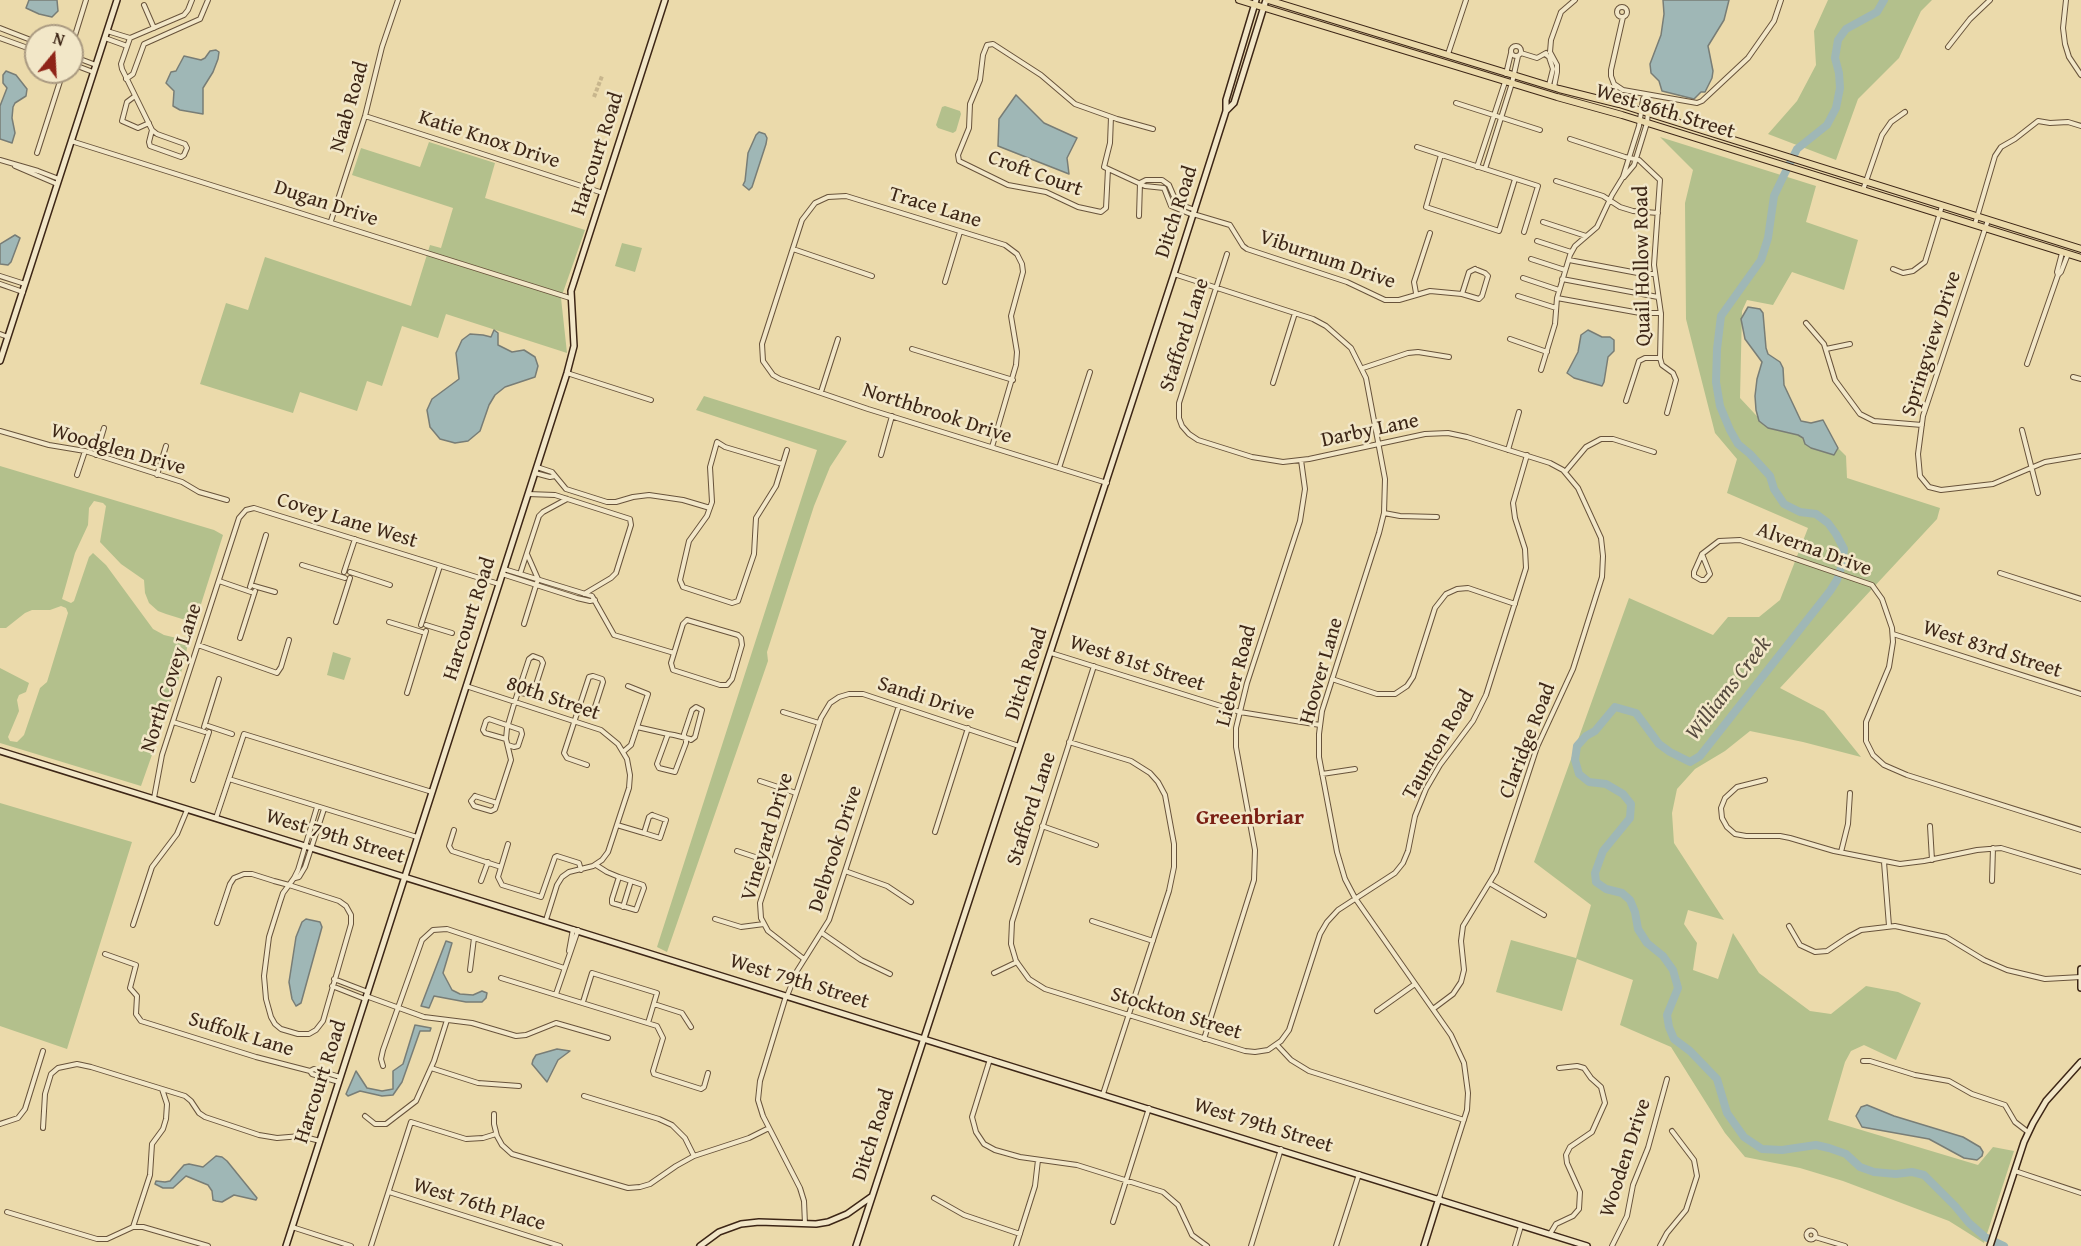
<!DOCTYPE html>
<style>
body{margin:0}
#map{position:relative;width:2081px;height:1246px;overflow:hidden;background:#ebdaab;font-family:"Gentium Book Plus",serif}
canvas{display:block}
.north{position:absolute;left:24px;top:24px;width:60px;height:60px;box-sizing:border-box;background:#f2e7c8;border:2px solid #aa9a81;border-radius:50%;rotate:18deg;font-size:16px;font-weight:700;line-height:24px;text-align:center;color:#3d2616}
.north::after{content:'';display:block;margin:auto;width:21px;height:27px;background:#8f2418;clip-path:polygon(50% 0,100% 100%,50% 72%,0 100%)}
</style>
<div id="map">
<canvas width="2081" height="1246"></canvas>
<div class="north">N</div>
</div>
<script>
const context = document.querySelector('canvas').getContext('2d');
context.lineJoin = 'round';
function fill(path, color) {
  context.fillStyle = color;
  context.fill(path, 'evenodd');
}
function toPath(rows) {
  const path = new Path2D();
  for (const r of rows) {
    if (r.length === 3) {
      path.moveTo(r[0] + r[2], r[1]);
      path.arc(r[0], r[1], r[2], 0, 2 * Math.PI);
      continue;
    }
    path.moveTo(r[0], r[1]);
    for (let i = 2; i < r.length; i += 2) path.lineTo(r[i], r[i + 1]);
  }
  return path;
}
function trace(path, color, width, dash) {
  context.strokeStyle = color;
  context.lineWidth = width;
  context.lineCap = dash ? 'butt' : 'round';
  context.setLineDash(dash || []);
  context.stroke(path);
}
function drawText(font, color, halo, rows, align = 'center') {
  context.font = font + ' "Gentium Book Plus",serif';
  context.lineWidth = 5;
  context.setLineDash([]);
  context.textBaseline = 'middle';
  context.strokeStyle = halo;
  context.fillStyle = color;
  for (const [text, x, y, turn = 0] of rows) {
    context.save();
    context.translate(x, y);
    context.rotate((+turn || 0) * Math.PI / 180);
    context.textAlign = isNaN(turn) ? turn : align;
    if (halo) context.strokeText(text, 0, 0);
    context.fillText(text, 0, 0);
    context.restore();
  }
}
const green = toPath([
 [1828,0,1932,0,1921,11,1899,58,1858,99,1836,160,1768,134,1797,101,1816,65,1814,31],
 [945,106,960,111,961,114,956,131,953,133,938,128,936,125,942,107],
 [1660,137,1816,186,1806,222,1858,240,1844,290,1792,272,1773,305,1747,300,1742,311,1740,398,1768,428,1798,435,1834,455,1838,448,1846,456,1847,478,1940,508,1937,519,1780,688,1824,711,1861,757,1803,742,1750,731,1725,751,1695,769,1677,789,1672,813,1674,843,1724,920,1688,910,1684,924,1697,943,1693,970,1718,979,1733,933,1759,973,1810,1011,1831,1014,1866,986,1898,992,1921,1003,1896,1060,1864,1045,1851,1051,1845,1062,1828,1120,1978,1165,1993,1147,2014,1151,1984,1243,1949,1221,1843,1181,1800,1168,1745,1157,1725,1133,1671,1047,1620,1025,1633,980,1577,959,1562,1011,1496,992,1511,940,1576,958,1591,905,1534,862,1629,598,1713,635,1728,617,1759,617,1780,600,1808,528,1727,493,1737,459,1715,433,1686,319,1685,203,1693,170],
 [429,142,495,163,485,198,585,230,561,298,567,353,446,314,438,338,402,326,382,386,367,381,357,411,300,392,293,413,200,384,226,303,248,310,265,257,411,306,430,245,441,248,453,208,352,175,361,148,420,167],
 [622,243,642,248,635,272,615,266],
 [704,396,847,441,830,467,814,506,767,652,768,661,667,952,657,947,817,450,696,410],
 [0,466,214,530,223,535,195,623,166,614,158,611,149,603,145,593,144,580,121,564,100,542,106,506,103,503,94,501,89,508,88,525,75,553,62,599,71,603,74,601,89,557,93,553,106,565,153,629,164,635,185,640,188,643,184,664,141,786,0,743,0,668,29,683,26,692,19,695,17,700,19,711,8,737,10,741,17,742,24,735,40,688,47,682,68,613,66,608,61,606,50,610,32,610,25,613,6,628,0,628],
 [333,652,351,658,344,680,327,675],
 [0,803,132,842,67,1049,0,1026]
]);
const water = toPath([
 [29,0,57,0,58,11,52,17,39,14,26,8,29,0],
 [1663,0,1729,0,1724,20,1708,46,1713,71,1712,78,1705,92,1701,92,1694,99,1662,91,1659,81,1651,73,1650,64,1661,35,1664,14,1663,0],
 [216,50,219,52,218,59,213,72,203,88,203,114,180,110,173,106,174,91,166,83,171,72,176,71,184,56,201,60,205,58,210,51,216,50],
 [6,71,16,75,27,89,26,96,15,103,13,107,12,118,15,133,12,143,0,139,0,106,7,88,3,83,3,75,6,71],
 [1016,95,1044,123,1077,138,1067,158,1069,174,998,146,999,119,1016,95],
 [759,132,765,134,767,138,766,144,752,187,749,190,743,185,745,181,748,153,756,135,759,132],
 [15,235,20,238,11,262,8,265,0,264,0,244,15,235],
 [1748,307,1760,309,1763,313,1766,348,1768,354,1780,362,1783,368,1784,385,1801,421,1811,423,1823,420,1838,448,1834,455,1811,448,1805,444,1803,438,1798,435,1768,428,1759,421,1756,410,1755,396,1757,379,1762,362,1745,339,1741,319,1748,307],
 [494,330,498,333,498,345,512,352,524,350,535,357,538,366,535,377,505,387,495,395,489,405,480,431,468,441,455,443,440,439,430,427,427,410,432,399,459,379,456,353,462,340,470,334,483,335,491,337,494,330],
 [1588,330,1602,337,1610,337,1614,340,1614,351,1608,357,1604,382,1602,386,1574,378,1567,373,1578,352,1581,335,1588,330],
 [306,919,320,922,322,927,301,1003,296,1006,292,999,289,982,296,937,302,922,306,919],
 [446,941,452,943,443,973,452,990,460,994,473,995,482,991,487,993,486,998,482,1002,466,1002,434,996,429,1008,421,1006,446,941],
 [415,1025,431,1028,430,1031,420,1031,402,1082,393,1095,382,1096,360,1091,348,1096,346,1094,356,1071,367,1088,382,1091,393,1089,393,1071,403,1064,415,1025],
 [557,1049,570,1051,558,1060,547,1082,532,1064,533,1060,536,1055,557,1049],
 [1867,1105,1894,1116,1963,1137,1980,1147,1983,1152,1982,1156,1977,1160,1964,1158,1929,1139,1862,1127,1856,1116,1861,1107,1867,1105],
 [216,1156,222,1157,227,1161,257,1198,256,1200,234,1195,222,1202,216,1201,213,1200,212,1191,208,1185,186,1176,173,1188,163,1188,155,1184,156,1181,165,1182,170,1181,184,1165,189,1164,203,1167,216,1156]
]);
const river = toPath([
 [1884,0,1877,12,1846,29,1838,40,1835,58,1839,73,1840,88,1836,108,1827,125,1797,149,1784,175,1774,196,1768,238,1761,260,1721,316,1717,349,1716,382,1720,406,1730,430,1738,444,1750,454,1770,476,1774,489,1784,504,1800,512,1816,514,1828,523,1836,534,1844,549,1842,565,1837,580,1830,591,1700,756,1690,762,1670,752,1659,744,1636,713,1615,707,1595,731,1586,736,1577,746,1575,760,1579,774,1589,782,1606,784,1623,794,1631,804,1630,818,1603,851,1595,873,1596,882,1606,889,1622,893,1630,900,1635,912,1638,929,1647,943,1663,956,1673,970,1678,988,1667,1015,1669,1027,1674,1039,1690,1051,1717,1079,1727,1113,1744,1137,1762,1149,1782,1150,1816,1145,1829,1148,1846,1154,1860,1167,1874,1172,1896,1174,1912,1172,1924,1175,1955,1206,1969,1223,1985,1237,2004,1246]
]);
const streetTunnel = toPath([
 [594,97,602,76]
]);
const street = toPath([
 [2066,0,2063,28,2065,44,2069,57,2081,75],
 [144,5,154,28],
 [1622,12,5],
 [1623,17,1611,70,1611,76,1614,84,1623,90,1697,103,1702,101,1748,58,1774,21,1781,0],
 [0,28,36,42],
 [107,31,130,38],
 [0,38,36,51],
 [105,38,127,46],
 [72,45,86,0],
 [1516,51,5],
 [1948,47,1970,19,1990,0],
 [1521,53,1537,58,1546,53],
 [1448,54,1466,0],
 [1545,54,1549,57,1553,69,1549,85],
 [72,56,96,65],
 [72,64,93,72],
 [1506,74,1511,53],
 [126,79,133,74,144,44,200,19,208,0],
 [1554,87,1557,72,1557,65,1550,52,1551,40,1561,12,1575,0],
 [135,96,127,102,122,121,138,128,149,123],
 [1456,103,1540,130],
 [365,116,603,193],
 [1111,117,1110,143,1104,167,1145,186,1164,188,1171,206,1193,215],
 [152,130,157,134,185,144,187,148,184,155,181,157,150,146,149,142,152,130,122,69,121,64,130,38,184,15,188,10,192,0],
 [1570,139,1625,157,1639,160,1660,180,1654,265,1661,314,1660,358,1662,365,1673,373,1676,380,1667,413],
 [71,141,570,298],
 [1417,147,1538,186,1524,232],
 [37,153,63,72],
 [1441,155,1426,207,1499,231,1515,179],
 [0,160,38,171,59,179],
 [15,166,57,184],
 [1477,167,1505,82],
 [1108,169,1106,208,1101,212,1078,207,1046,192,1008,185,959,161,958,155,969,128,970,104,980,80,983,55,987,45,993,44,1041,75,1075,104,1117,119,1153,129],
 [1485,169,1512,83,1518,56],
 [1624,177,1634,165,1647,123,1649,100,1646,95],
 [1556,181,1603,196,1620,207,1633,211,1658,213],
 [1140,183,1146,180,1162,180,1169,185,1175,199,1179,204,1195,210],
 [1863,190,1882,135,1891,122,1905,112],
 [1193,214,1230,225,1243,246,1247,249,1347,282,1385,300,1399,300,1430,291,1462,294],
 [1139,216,1140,183],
 [1988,220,1923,416,1918,454,1920,476,1929,487,1941,490,1993,484,2045,462,2081,456],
 [331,221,365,116,382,47,398,0],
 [1543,222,1586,236],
 [1975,224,1995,156,2001,147,2015,139,2038,121,2050,123,2068,122,2081,126],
 [1537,241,1571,252],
 [793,249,872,276],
 [1227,254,1179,403,1179,418,1182,426,1189,434,1198,440,1252,457,1283,462,1309,459,1425,434,1448,433,1467,437,1550,463,1563,470,1578,488,1601,538,1603,556,1602,577,1573,669,1537,747,1496,872,1463,926,1461,941,1464,970,1461,982,1453,994,1433,1009],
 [1531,259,1565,270],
 [1569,260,1643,274,1655,274],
 [1475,269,1485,273,1488,276,1482,296,1479,299,1462,294,1469,272,1475,269],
 [1893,269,1903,273,1913,271,1925,262,1942,206],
 [1174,274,1313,319,1326,326,1351,348,1366,378,1385,479,1384,513,1379,533,1322,711,1319,734,1319,757,1337,852,1345,879,1355,898,1451,1035,1464,1063,1468,1093,1467,1110,1439,1198],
 [2058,275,2057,272,2062,253],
 [0,276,25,284],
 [1523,278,1559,290],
 [1562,279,1658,297],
 [945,282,960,232],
 [0,284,23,292],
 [1416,293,1414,282,1430,233],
 [1518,296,1556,308],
 [1557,298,1640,313,1661,313],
 [1806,323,1824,344,1835,380,1860,414,1874,421,1922,425],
 [0,334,8,337],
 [1510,339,1547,352],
 [912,349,1013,380],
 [1826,349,1850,344],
 [2027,364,2058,275,2061,272,2068,254],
 [1363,368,1408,353,1418,352,1449,357],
 [1541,370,1555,324,1557,298,1570,255,1575,246,1597,227,1612,195,1623,177,1639,126,1643,99,1646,95],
 [567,373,651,400],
 [2073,377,2081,379],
 [1273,383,1295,313],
 [821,392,838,339],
 [1626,401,1639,361,1645,358,1660,358],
 [2022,430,2038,493],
 [0,431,49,445,85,451,182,482,199,492,227,500],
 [992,447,1016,365,1017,352,1011,316,1023,272,1022,264,1017,254,1005,245,846,196,828,197,815,203,802,220,762,344,763,361,773,375,780,379,868,409,1107,483],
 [1508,450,1519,412],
 [96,455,104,428],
 [881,455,892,416],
 [782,464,725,447,717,442,710,467,712,502,707,516,689,541,680,580,683,587,732,603,738,601,754,554,756,518,776,486,787,450],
 [537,467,552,472,566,489,607,502,616,502,633,497,649,495,683,500,710,508],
 [1059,468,1090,372],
 [1565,472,1586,447,1601,439,1613,439,1654,452],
 [535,473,550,477,555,476],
 [77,475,85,451],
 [157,475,166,446],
 [528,494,555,495,630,519,631,525,616,573,611,578,584,594],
 [1384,513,1400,516,1437,517],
 [1702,554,1719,541,1740,540,1872,585,1882,599,1892,628,1893,642,1889,667,1866,722,1866,741,1873,755,1884,765,1907,775,2081,830],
 [1702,554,1710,574,1705,580,1701,580,1694,576,1694,572,1702,554],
 [302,565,345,578],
 [504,569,592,596,614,635,674,653],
 [344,572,355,539],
 [350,572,390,585],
 [2000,573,2081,599],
 [502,574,577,598,590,601,595,600],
 [520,574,539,516,543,512,567,499],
 [219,581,251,592],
 [254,586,275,592],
 [250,587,266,535],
 [687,620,738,635,741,638,742,645,732,679,727,685,720,685,673,670,671,663,683,624,687,620],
 [336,622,350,578],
 [389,622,422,632],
 [524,624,538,579,527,554],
 [421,625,440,566],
 [426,625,452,633],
 [1893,634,2081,694],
 [240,638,255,591],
 [198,645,277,673,281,667,289,640],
 [1051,653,1240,712,1320,725],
 [1094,666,1012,922,1011,944,1016,961,1029,979,1045,989,1245,1051,1255,1052,1268,1050,1281,1041,1289,1030,1320,934,1327,922,1338,910,1395,873,1403,863,1408,851,1415,816,1426,789,1440,765,1473,721,1486,695,1526,568,1525,549,1515,518,1513,503,1527,455],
 [1332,679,1377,694,1395,694,1407,686,1413,677,1435,608,1446,594,1457,589,1468,588,1515,604],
 [466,686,601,730,618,744,627,759,630,775,629,788,608,852,602,860,593,866,569,872,562,877,557,885,546,920],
 [407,693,426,631],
 [578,711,590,715,593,713,603,682,602,679,593,676,589,677,564,753,567,758,587,765],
 [783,712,819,723],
 [173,722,205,732],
 [208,726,232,734],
 [204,727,219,679],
 [637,727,668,734,674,735,690,739,691,740,695,737,702,710,696,707,692,710,684,734,684,736,686,738,686,743,675,772,659,768,657,764,668,734],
 [506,739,485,733,483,730,486,721,489,719,521,730,522,734,518,746,514,747,508,745],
 [1069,742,1131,761,1150,773,1158,782,1165,795,1174,844,1174,867,1169,891,1103,1094],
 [623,752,631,745,648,694,628,686],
 [1322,774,1355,769],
 [229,779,417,837],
 [193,780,209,732],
 [1765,780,1737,787,1725,798,1721,808,1722,818,1727,827,1735,834,1746,836,1780,836,1790,838,1834,851,1900,864,1924,861,1977,850,2001,848,2081,872],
 [760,781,796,793],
 [475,796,497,803,495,809,491,811,474,806,471,801,475,796],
 [154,798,162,755,239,518,246,510,254,508,499,584],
 [497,803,511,760,506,739,507,728,515,701,529,659,533,656,541,659,543,663,533,694,530,695,518,692],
 [652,815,666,820,660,838,644,833,649,817,652,815],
 [216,818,244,734,432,792],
 [617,825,644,833],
 [1042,826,1096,845],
 [1930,826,1932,860],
 [454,830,449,846,452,851,501,867],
 [935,832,968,728],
 [508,844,498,877,502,885,541,897,555,857,557,856,579,863,581,870],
 [737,851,773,863],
 [1841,852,1848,824,1850,793],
 [1884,862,1889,926],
 [596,865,607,872,619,877],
 [845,871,887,886,911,902],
 [619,877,643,885,644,888,636,910,612,903,612,899,619,877],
 [295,878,299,877,305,867,324,809],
 [481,881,488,862],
 [1992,881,1993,848],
 [1491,884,1544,915],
 [623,907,631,881],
 [715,919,741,927,764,924],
 [1092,921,1153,941],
 [217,923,230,884,234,878,244,874,252,874,274,881,289,885,339,901,346,906,351,915,351,924,323,1021,316,1030,309,1034,298,1034,281,1029,275,1024,271,1017,266,999,264,976,269,937,280,902,283,893,289,885,294,878,298,870,317,807],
 [133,925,152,867,177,834,187,810],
 [1789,926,1800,945,1815,952,1827,951,1848,937,1861,930,1895,926,1946,937,1984,960,2007,970,2045,979,2081,977],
 [822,933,861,960,890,974],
 [569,951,573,929],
 [105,954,136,965,130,988,137,996,136,1014,141,1021,256,1057,310,1071,314,1069,340,1077],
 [804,959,768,931,761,918,760,903,821,718,830,703,839,697,849,694,863,694,1019,746],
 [470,970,474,938],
 [994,973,1017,962],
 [501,978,657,1026,663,1038,653,1071,654,1074,701,1089,704,1087,708,1073],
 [334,979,368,992],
 [332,986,365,999],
 [556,994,578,930],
 [366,996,424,1017,472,1023,516,1036,526,1035,556,1023,608,1038],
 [786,996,760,1081,758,1100,763,1116,800,1188,804,1201,805,1224],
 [787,996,797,971,829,920,899,706],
 [583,1002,592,973,657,993,648,1023],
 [654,1004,682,1013,691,1027],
 [1377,1011,1415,984],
 [1204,1039,1254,880,1255,850,1236,747,1236,728,1247,683,1300,521,1305,489,1301,460],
 [1277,1045,1291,1060,1309,1071,1464,1120],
 [990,1059,972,1117,976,1132,984,1144,995,1150,1020,1157,1077,1165,1163,1192,1178,1205,1192,1235,1207,1246],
 [1863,1061,1870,1061,1915,1075,1949,1081,1972,1094,2005,1105,2015,1122,2028,1132],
 [383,1066,381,1059,383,1050,422,940,433,930,447,929,564,968],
 [431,1068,478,1083,519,1086],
 [310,1071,312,1074,339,1082],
 [584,1096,659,1119,672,1125,685,1138,694,1156],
 [494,1114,494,1124,497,1136,502,1145,512,1154,628,1188,640,1187,650,1184,676,1166,694,1156,749,1138,769,1128],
 [365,1116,375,1124,386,1124,416,1101,434,1061,447,1020],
 [0,1124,18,1118,25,1109,43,1051],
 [43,1128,45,1094,51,1074,58,1068,77,1064,91,1067,185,1096,191,1101,199,1113,205,1117,259,1135,277,1138,301,1136,320,1141],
 [2015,1171,2081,1193],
 [389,1192,560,1246],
 [934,1198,964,1215,1020,1234],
 [7,1212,97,1239,107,1239,133,1227,143,1227,208,1246],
 [1113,1222,1149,1108],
 [133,1227,150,1175,152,1144,163,1129,166,1119,167,1104,162,1089],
 [292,1227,351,1246],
 [1811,1235,4.5],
 [1550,1234,1556,1224,1573,1216,1579,1209,1580,1192,1567,1163,1566,1155,1570,1147,1592,1132,1605,1103,1601,1087,1591,1078,1584,1068,1577,1066,1559,1068],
 [1815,1237,1845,1246],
 [371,1246,411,1122,466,1139,483,1138,496,1134],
 [1016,1246,1035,1186,1038,1160],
 [1251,1246,1281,1149],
 [1336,1246,1359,1174],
 [1515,1246,1521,1226],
 [1612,1246,1627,1216,1633,1185,1648,1148,1667,1079],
 [1660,1246,1667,1233,1686,1210,1697,1176,1694,1160,1672,1131]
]);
const secondary = toPath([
 [1226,111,1234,103,1266,0],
 [0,361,117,0],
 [0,751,1587,1246],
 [2081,969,2081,988],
 [286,1246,567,373,574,346,571,291,665,0],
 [700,1246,719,1232,741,1224,759,1222,816,1224,828,1222,847,1214,871,1197],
 [856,1246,1174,274,1226,111,1226,100,1256,0],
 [1424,1246,1439,1198],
 [1990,1246,2024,1142,2033,1123,2046,1101,2081,1062]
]);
const primary = toPath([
 [1239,0,1557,97,1622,115,2081,258],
 [1268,0,1559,89,1619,104,2081,249]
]);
const streetNames = [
 ["Naab Road",350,107,-74],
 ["West 86th Street",1665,112,17],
 ["Katie Knox Drive",489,140,18],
 ["Harcourt Road",598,154,-72],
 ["Croft Court",1035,174,20],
 ["Dugan Drive",326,204,18],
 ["Trace Lane",935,208,17],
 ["Ditch Road",1177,212,-72],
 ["Viburnum Drive",1327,260,19],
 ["Quail Hollow Road",1643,266,-91],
 ["Stafford Lane",1185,335,-72],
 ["Springview Drive",1932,344,-72],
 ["Northbrook Drive",937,414,18],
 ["Darby Lane",1370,431,-12],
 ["Woodglen Drive",118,450,16],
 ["Covey Lane West",347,521,17],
 ["Alverna Drive",1814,550,20],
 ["Harcourt Road",470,619,-72],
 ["West 83rd Street",1992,650,18],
 ["West 81st Street",1137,664,18],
 ["Hoover Lane",1322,671,-74],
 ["Ditch Road",1027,674,-72],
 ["Lieber Road",1237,676,-75],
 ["North Covey Lane",172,678,-72],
 ["80th Street",553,699,19],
 ["Sandi Drive",926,699,18],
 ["Claridge Road",1528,741,-69],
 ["Taunton Road",1439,745,-60],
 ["Stafford Lane",1032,809,-72],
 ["West 79th Street",335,837,17],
 ["Vineyard Drive",768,837,-73],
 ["Delbrook Drive",836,849,-72],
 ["West 79th Street",799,982,17],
 ["Stockton Street",1176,1014,17],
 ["Suffolk Lane",241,1035,17],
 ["Harcourt Road",321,1082,-72],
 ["West 79th Street",1263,1126,17],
 ["Ditch Road",874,1135,-72],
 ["Wooden Drive",1626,1158,-72],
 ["West 76th Place",479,1205,17]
];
const waterNames = [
 ["Williams Creek",1729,689,-52]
];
const neighbourhoodNames = [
 ["Greenbriar",1250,818]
];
fill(green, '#b3c08c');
fill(water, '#9fb7b6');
trace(water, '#787d76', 1.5);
trace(river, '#9fb7b6', 8);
trace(streetTunnel, '#c8b68d', 4, [4, 2]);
trace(street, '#68533b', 6);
trace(secondary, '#3d2616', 8);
trace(primary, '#3d2616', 8);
trace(street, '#f2e7c8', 4);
trace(secondary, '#f2e7c8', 5);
trace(primary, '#ebdaab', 6);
drawText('21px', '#3d2616', '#f2e7c8', streetNames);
drawText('italic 22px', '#564a3e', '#f2e7c8', waterNames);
drawText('bold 22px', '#7a1f14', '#f2e7c8', neighbourhoodNames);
</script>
